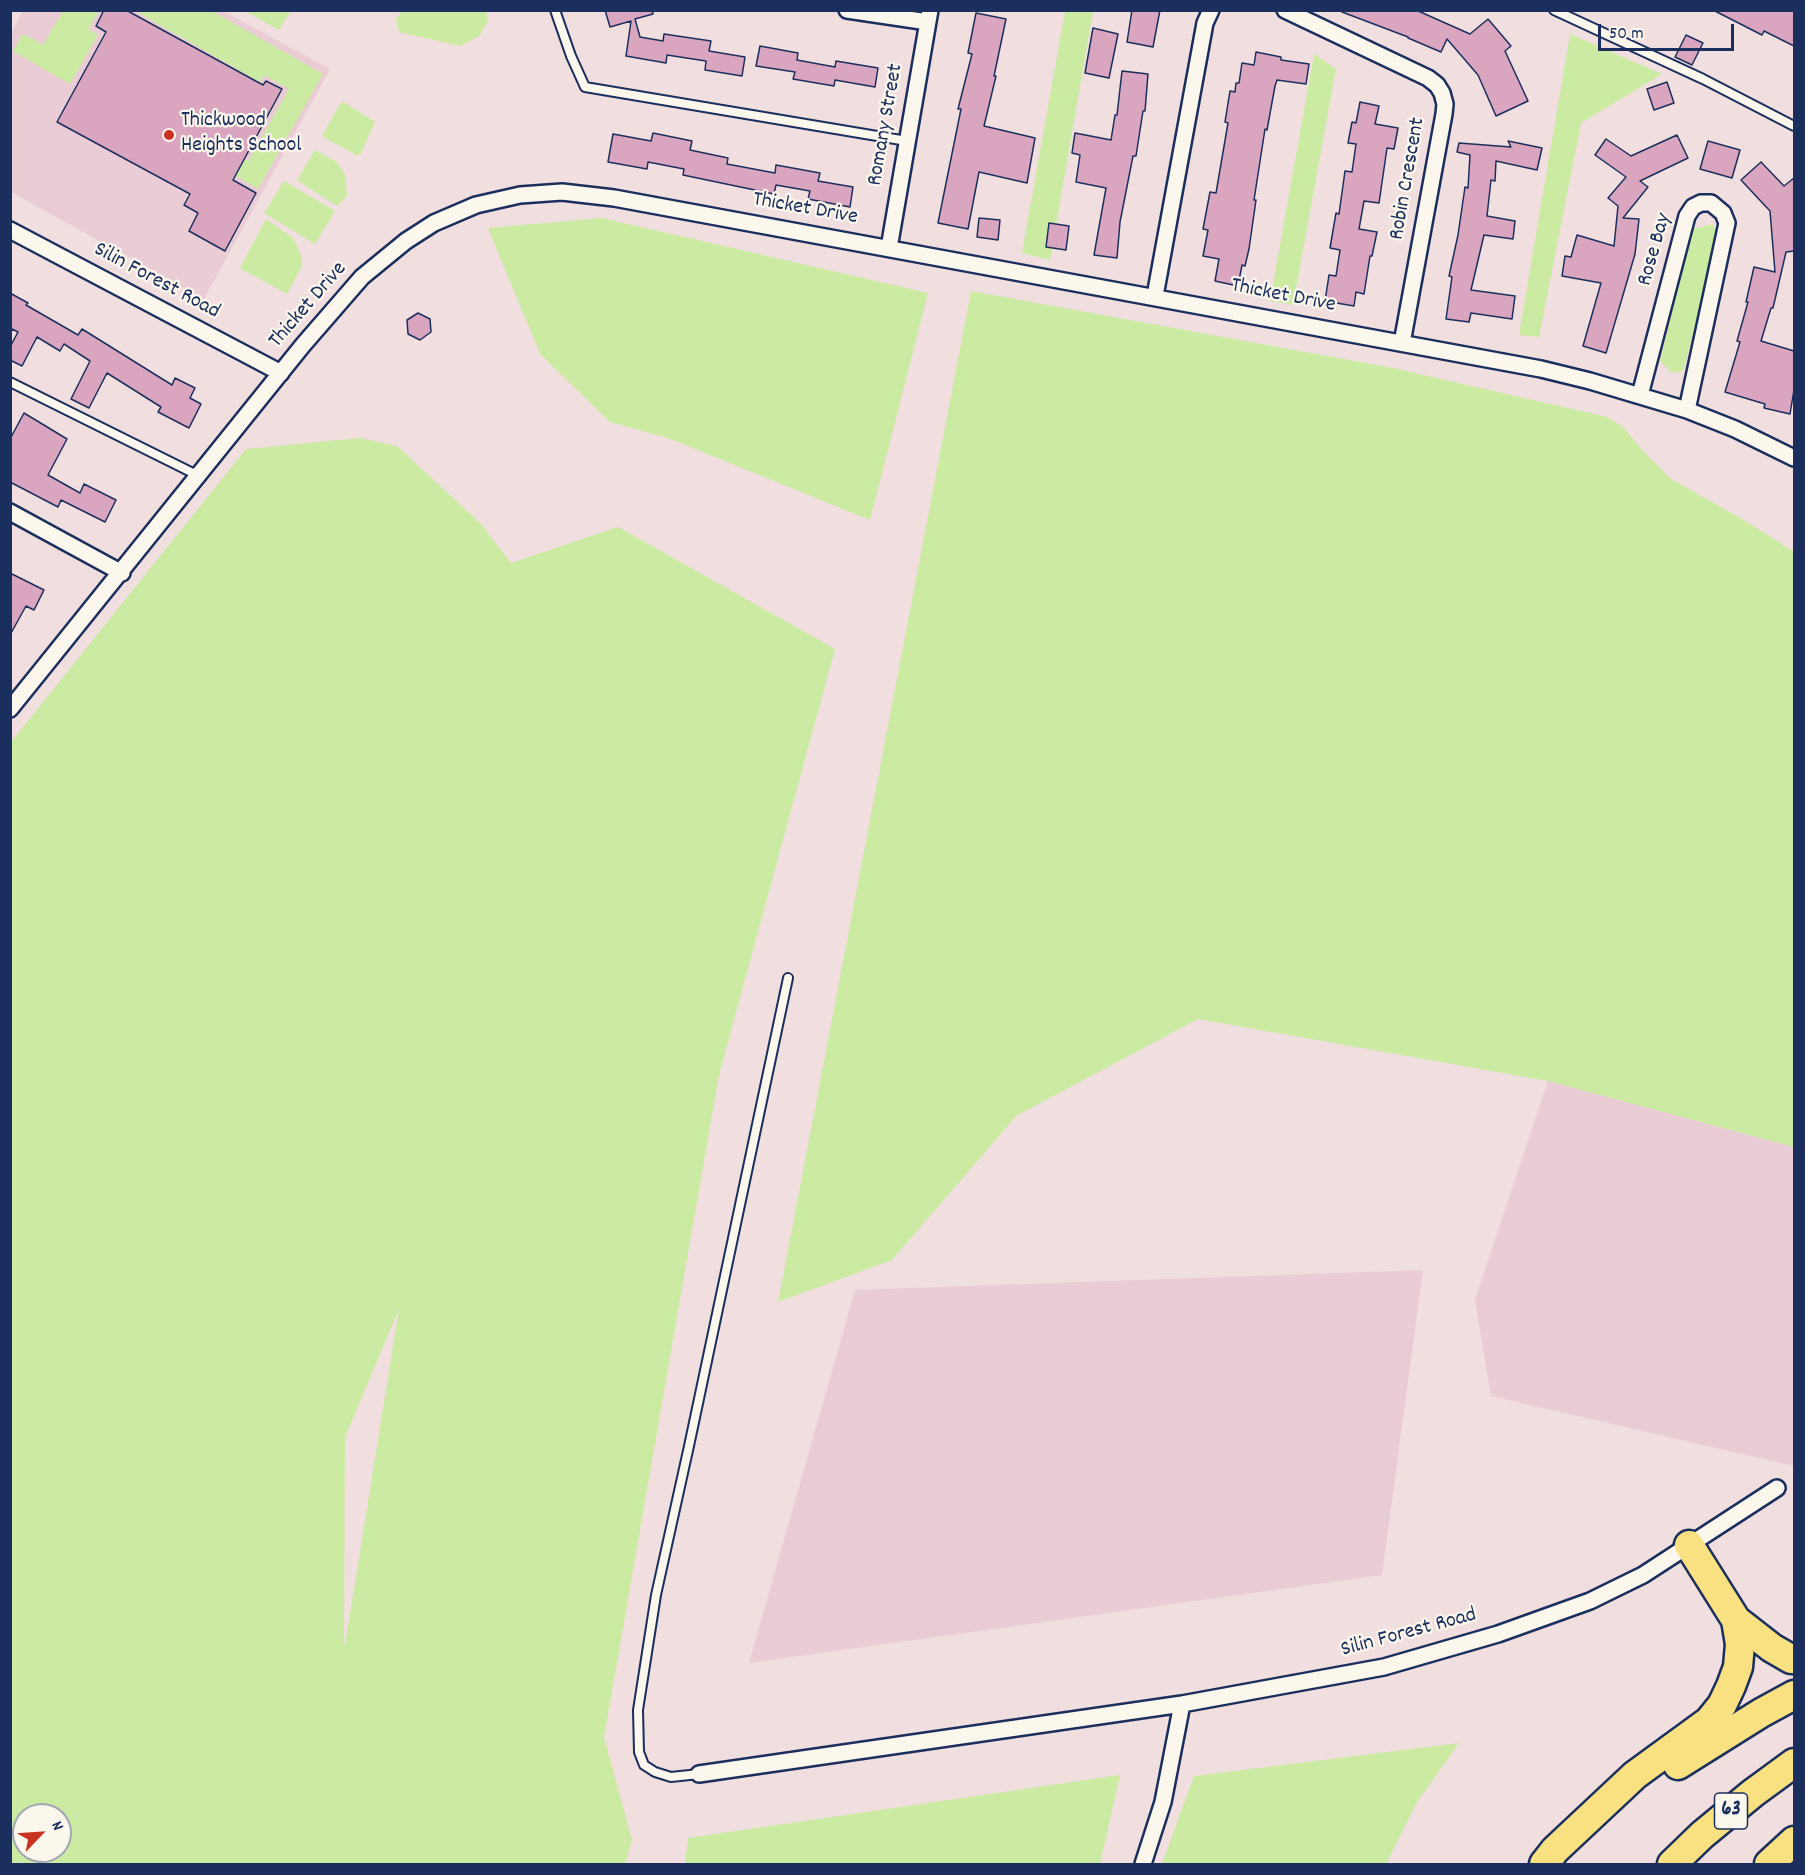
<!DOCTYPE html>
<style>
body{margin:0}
#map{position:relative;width:1805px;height:1875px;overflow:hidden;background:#f1dede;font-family:Dekko,sans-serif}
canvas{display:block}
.frame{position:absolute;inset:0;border:12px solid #1b2f5e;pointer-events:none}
.north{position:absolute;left:12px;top:1803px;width:60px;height:60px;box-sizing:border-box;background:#fbf7ec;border:2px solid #a1a7b3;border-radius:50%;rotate:65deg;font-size:16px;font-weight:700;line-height:24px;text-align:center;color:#1b2f5e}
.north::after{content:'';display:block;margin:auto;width:21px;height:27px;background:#c8321e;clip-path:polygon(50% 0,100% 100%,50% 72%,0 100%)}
.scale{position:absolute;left:1598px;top:24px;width:136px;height:27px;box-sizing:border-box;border:3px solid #1b2f5e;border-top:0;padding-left:8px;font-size:18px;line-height:21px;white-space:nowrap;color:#1b2f5e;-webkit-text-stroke:4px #fbf7ec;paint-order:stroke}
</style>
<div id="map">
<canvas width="1805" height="1875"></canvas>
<div class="frame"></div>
<div class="north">N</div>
<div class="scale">50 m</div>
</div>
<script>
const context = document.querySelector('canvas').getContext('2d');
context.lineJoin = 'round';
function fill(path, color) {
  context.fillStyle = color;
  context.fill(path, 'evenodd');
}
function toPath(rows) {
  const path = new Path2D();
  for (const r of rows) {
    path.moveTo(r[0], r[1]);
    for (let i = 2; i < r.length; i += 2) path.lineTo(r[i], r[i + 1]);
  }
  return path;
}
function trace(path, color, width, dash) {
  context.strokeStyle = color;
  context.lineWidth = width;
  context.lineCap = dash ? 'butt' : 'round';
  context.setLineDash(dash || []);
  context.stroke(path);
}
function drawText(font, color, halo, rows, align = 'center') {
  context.font = font + ' Dekko,sans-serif';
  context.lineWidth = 4.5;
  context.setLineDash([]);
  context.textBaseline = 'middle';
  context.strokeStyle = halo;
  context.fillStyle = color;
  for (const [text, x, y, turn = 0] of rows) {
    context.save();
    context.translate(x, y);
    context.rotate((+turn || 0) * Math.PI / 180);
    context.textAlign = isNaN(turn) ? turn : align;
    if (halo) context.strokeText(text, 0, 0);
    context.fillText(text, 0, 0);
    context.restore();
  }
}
const built = toPath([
 [23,11,223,11,330,69,204,299,11,192,11,33],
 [1548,1081,1794,1147,1794,1466,1491,1396,1475,1300],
 [1423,1270,1382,1575,749,1663,855,1290]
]);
const green = toPath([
 [486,10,488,21,479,36,460,46,399,32,396,19,402,11],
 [63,11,99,11,88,29,98,35,70,84,13,51,23,34,43,45],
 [135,11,212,11,323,74,258,189,229,172,238,156,248,161,289,89,264,75,260,82],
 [245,11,291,11,279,30],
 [1065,11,1093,11,1050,260,1022,253],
 [1570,34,1662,74,1581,123,1539,337,1519,335],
 [1314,54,1336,69,1293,305,1270,301],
 [342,101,375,122,360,155,356,155,322,136],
 [315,150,337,162,345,175,347,196,337,206,297,180],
 [284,181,335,211,315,244,264,213],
 [602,218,928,293,870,520,668,438,610,422,540,354,488,228],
 [266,219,293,238,301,255,302,266,287,294,240,268],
 [1713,224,1719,238,1683,371,1672,373,1660,361,1693,229],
 [971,291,1393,368,1607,417,1624,428,1642,450,1671,479,1742,519,1794,552,1794,1147,1548,1081,1198,1019,1016,1116,892,1260,778,1302],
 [360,438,397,446,481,524,511,563,618,527,835,649,719,1075,604,1737,632,1840,625,1864,11,1864,11,742,246,449],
 [399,1309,345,1645,344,1645,345,1437],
 [24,1815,60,1815,60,1851,24,1851],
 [1459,1743,1417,1802,1386,1864,1162,1864,1194,1776],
 [1120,1775,1100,1864,685,1864,688,1838]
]);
const building = toPath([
 [104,10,126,10,263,85,266,81,282,89,233,180,256,193,225,251,189,231,198,213,184,205,190,194,57,122,106,32,96,26,104,10],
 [605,10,652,10,653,14,635,19,640,37,663,41,664,34,711,41,709,51,745,57,742,76,705,70,706,61,667,55,666,63,626,56,631,21,610,27,605,10],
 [1132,10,1160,10,1153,47,1127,42,1132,10],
 [1342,10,1416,10,1470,34,1488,19,1511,46,1505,51,1528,101,1496,116,1478,75,1447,39,1441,52,1408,38,1408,37,1342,12,1342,10],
 [1713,10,1794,10,1794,46,1764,31,1762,35,1713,10],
 [976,13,1006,19,994,76,996,76,984,126,1035,138,1027,183,979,172,968,229,938,223,961,109,958,109,972,54,968,53,976,13],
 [1093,28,1118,34,1109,78,1085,73,1093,28],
 [1686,35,1703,43,1692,65,1675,57,1686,35],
 [760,46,798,53,797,60,835,67,836,61,878,68,875,87,835,80,834,86,793,79,795,72,756,66,760,46],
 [1256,52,1281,57,1281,60,1309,64,1306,84,1277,80,1275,86,1267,130,1265,129,1254,200,1256,200,1249,249,1245,266,1242,265,1238,286,1215,281,1219,259,1203,256,1208,230,1203,229,1210,192,1216,193,1228,123,1225,122,1230,91,1235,92,1236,83,1239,83,1242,63,1254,65,1256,52],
 [1122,71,1148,74,1145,111,1143,111,1136,156,1133,156,1120,222,1117,258,1094,255,1106,188,1076,182,1080,155,1072,153,1075,133,1111,140,1115,115,1117,115,1122,71],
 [1667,82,1674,103,1654,110,1647,89,1667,82],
 [1360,102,1379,106,1375,124,1398,128,1394,149,1387,148,1379,203,1364,201,1359,229,1377,232,1372,256,1370,256,1364,294,1356,292,1354,306,1325,301,1329,275,1336,276,1340,250,1330,248,1336,213,1339,214,1345,171,1352,172,1356,144,1348,143,1352,122,1356,123,1360,102],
 [653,133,692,141,690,150,728,158,727,164,775,173,776,165,820,173,818,181,853,187,850,207,808,199,810,191,776,185,774,194,683,175,684,169,648,162,647,169,608,162,613,134,651,141,653,133],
 [1677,135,1688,158,1640,181,1648,187,1623,218,1639,219,1635,254,1606,353,1583,346,1601,283,1562,276,1565,256,1571,257,1577,235,1614,246,1618,206,1608,198,1626,177,1595,155,1606,139,1631,156,1677,135],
 [1508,141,1542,148,1537,170,1496,161,1495,181,1491,180,1487,216,1515,221,1513,239,1484,235,1471,290,1515,296,1512,319,1471,313,1469,322,1446,319,1452,277,1449,276,1458,235,1465,187,1468,188,1470,155,1457,152,1459,143,1511,147,1508,141],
 [1708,141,1740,150,1732,178,1700,169,1708,141],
 [1761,162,1784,186,1794,178,1794,251,1786,252,1773,308,1771,308,1761,341,1794,351,1794,390,1790,414,1764,408,1765,404,1725,392,1740,342,1737,341,1748,302,1746,302,1754,267,1775,272,1770,211,1741,180,1761,162],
 [979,218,1000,220,998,240,977,237,979,218],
 [1049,223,1069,226,1066,250,1046,247,1049,223],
 [10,293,28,303,26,305,78,335,82,329,172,385,175,378,195,388,190,398,201,404,189,428,158,412,161,407,107,373,89,408,71,399,90,361,64,344,60,351,37,337,22,366,10,360,10,347,18,332,12,329,10,332,10,293],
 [418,313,430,319,431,332,420,340,408,334,407,320,418,313],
 [24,413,67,439,48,475,80,493,84,484,116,500,105,522,61,500,58,507,10,482,10,439,24,413],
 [10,573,44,590,34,610,26,606,10,635,10,573]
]);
const service = toPath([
 [555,10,571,56,585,87,907,141],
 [1554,10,1703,79,1794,126],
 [10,382,199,476],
 [699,1774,671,1777,655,1772,644,1765,639,1752,638,1710,656,1595,689,1446,788,978]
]);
const minor = toPath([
 [847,10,928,22],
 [1285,10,1428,78,1437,85,1442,93,1445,104,1444,114,1402,343],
 [10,230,281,373],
 [889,248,930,10],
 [1155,296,1205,23,1211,10],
 [1640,395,1687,216,1693,207,1701,203,1711,203,1723,213,1727,223,1687,410],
 [10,512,122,573],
 [10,709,303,345,362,277,406,241,434,223,476,205,520,195,562,192,614,198,1541,369,1590,381,1687,410,1735,429,1794,458],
 [699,1774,1182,1704,1384,1667,1498,1634,1590,1601,1643,1575,1777,1488],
 [1143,1864,1163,1802,1182,1704]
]);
const motorway = toPath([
 [1689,1545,1736,1620,1772,1648,1791,1659,1794,1659],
 [1678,1765,1761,1713,1794,1695],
 [1544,1864,1555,1850,1635,1775,1709,1721,1722,1705,1731,1686,1738,1667,1740,1644,1736,1620],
 [1672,1864,1702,1835,1753,1793,1794,1763],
 [1769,1864,1794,1841]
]);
const markers = [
 [169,135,6,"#c8321e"]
];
const shields = [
 [1731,1811,33]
];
const shieldNames = [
 ["63",1731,1811]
];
const poiNames = [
 ["Thickwood",181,122],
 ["Heights School",181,147]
];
const streetNames = [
 ["Romany Street",887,125,-80],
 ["Robin Crescent",1409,179,-80],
 ["Thicket Drive",805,210,10],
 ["Rose Bay",1656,250,-74],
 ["Silin Forest Road",156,282,28],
 ["Thicket Drive",1283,297,11],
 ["Thicket Drive",309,306,-49],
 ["Silin Forest Road",1409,1634,-15]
];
fill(built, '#eacdd4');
fill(green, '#cbeaa2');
fill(building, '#daa5be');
trace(building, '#1b2f5e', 1.5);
trace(service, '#1b2f5e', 12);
trace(minor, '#1b2f5e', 20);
trace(motorway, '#1b2f5e', 33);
trace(service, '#fbf7ec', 8);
trace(minor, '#fbf7ec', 15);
trace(motorway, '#f9e181', 28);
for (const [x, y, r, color] of markers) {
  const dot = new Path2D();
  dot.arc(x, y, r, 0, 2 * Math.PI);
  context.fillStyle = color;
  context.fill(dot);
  trace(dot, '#fbf7ec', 2);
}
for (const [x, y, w] of shields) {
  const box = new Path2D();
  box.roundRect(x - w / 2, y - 18, w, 36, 4.5);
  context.fillStyle = '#fbf7ec';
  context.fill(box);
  trace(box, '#1b2f5e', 1.5);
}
drawText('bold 21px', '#1b2f5e', null, shieldNames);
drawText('22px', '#1b2f5e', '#fbf7ec', poiNames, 'left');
drawText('22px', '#1b2f5e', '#fbf7ec', streetNames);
</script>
